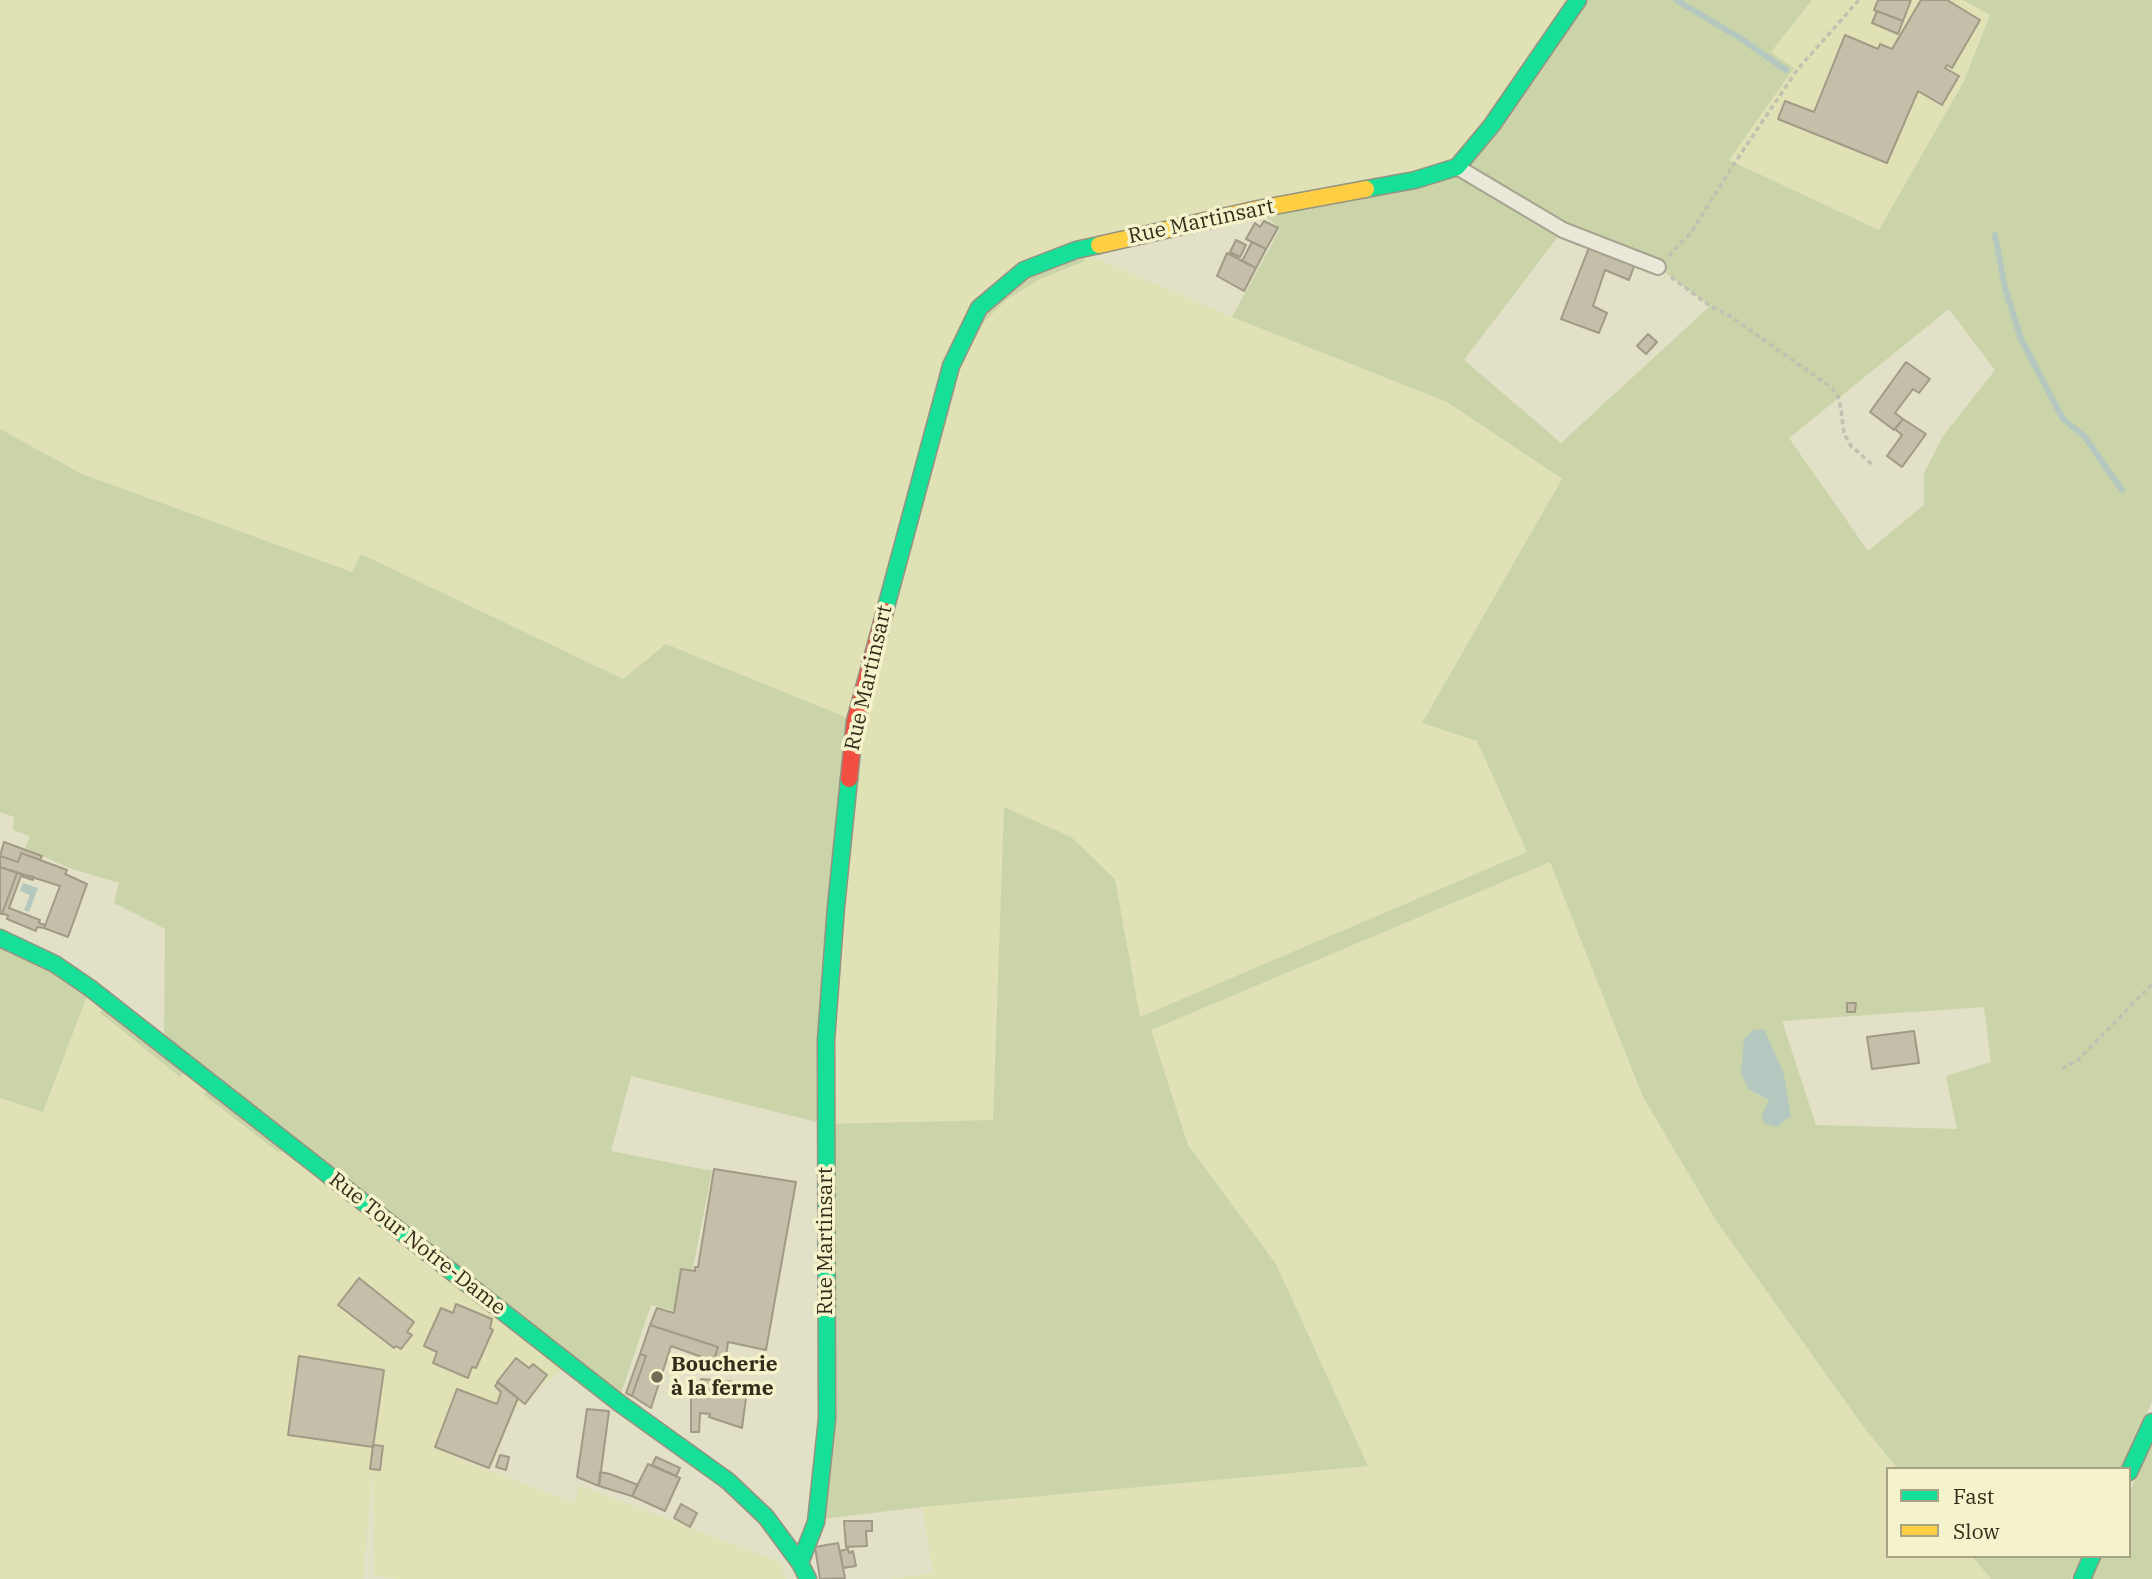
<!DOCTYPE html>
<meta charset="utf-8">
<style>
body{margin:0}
#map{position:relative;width:2152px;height:1579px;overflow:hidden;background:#e2e0c6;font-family:"IBM Plex Serif",serif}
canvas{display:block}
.legend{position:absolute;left:1886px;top:1467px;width:245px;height:91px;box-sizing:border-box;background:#f5f3cb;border:2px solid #a7a384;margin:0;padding:9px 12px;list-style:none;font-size:21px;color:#332c1a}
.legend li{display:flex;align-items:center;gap:14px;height:35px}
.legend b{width:35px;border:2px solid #a7a384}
</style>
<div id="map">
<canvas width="2152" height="1579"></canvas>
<ul class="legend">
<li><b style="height:9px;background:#16e098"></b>Fast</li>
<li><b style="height:9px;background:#ffcf43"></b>Slow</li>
</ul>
</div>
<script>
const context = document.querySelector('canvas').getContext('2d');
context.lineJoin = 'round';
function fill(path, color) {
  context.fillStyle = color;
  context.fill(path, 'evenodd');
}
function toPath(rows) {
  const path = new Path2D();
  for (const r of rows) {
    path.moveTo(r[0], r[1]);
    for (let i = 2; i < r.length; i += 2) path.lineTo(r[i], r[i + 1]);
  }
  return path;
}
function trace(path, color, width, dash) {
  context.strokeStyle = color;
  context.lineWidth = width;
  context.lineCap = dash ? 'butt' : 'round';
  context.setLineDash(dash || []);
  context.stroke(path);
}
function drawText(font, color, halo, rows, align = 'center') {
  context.font = font + ' "IBM Plex Serif",serif';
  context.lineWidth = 7;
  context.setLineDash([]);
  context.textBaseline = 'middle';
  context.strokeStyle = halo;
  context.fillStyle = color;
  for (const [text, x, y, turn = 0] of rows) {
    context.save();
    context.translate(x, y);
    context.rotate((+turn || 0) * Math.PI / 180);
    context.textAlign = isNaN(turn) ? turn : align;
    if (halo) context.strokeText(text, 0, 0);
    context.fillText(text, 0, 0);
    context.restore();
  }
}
const farmland = toPath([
 [0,0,1572,0,1457,167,1077,250,1232,317,1447,402,1562,479,1422,722,1477,740,1527,853,1140,1017,1115,879,1004,807,993,1121,825,1124,624,679,361,555,352,572,82,474,0,429],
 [1812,0,1963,0,1990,14,1964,81,1880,230,1728,160,1794,68,1771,52],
 [1550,862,1643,1097,1717,1222,1865,1429,1898,1469,1888,1469,1888,1556,1972,1556,1991,1579,890,1579,933,1573,922,1507,1368,1466,1276,1264,1188,1145,1151,1030],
 [90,988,569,1362,513,1412,492,1468,441,1452,575,1503,579,1485,779,1562,786,1579,400,1579,374,1576,373,1466,363,1579,0,1579,0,1098,43,1111]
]);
const green = toPath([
 [1585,0,1812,0,1771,52,1794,68,1729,160,1879,230,1964,81,1990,15,1963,0,2152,0,2152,1401,2122,1469,1898,1469,1865,1429,1717,1222,1643,1097,1550,862,1151,1030,1188,1145,1276,1264,1368,1466,922,1507,822,1519,825,1124,631,1076,611,1151,712,1171,684,1313,651,1305,618,1402,164,1047,165,929,114,903,119,883,69,868,25,848,30,836,13,830,14,817,0,812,0,429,82,474,352,572,361,554,623,679,666,644,855,721,825,1124,993,1120,1004,807,1071,837,1115,879,1140,1017,1527,852,1477,741,1422,723,1562,479,1447,402,1232,317,1280,229,1258,209,1457,167],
 [1563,230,1658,267,1710,306,1561,443,1464,360],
 [1949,309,1995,370,1943,436,1924,473,1924,505,1868,551,1789,438],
 [1984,1007,1991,1062,1946,1076,1957,1129,1816,1125,1782,1021],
 [1784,1074,1769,1100,1748,1089],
 [1082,255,1085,261,1040,279,1006,300,984,322,965,355,980,318,1038,271],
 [0,938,90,988,43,1112,0,1098],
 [104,1010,184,1072,180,1077,99,1012],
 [208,1091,283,1150,279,1153,203,1094],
 [2152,1442,2152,1579,2090,1579,2100,1556,2129,1556,2129,1493],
 [1972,1556,2082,1556,2071,1579,1991,1579]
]);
const water = toPath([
 [23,883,38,888,29,912,24,910,30,895,20,891],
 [1764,1029,1784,1074,1791,1116,1777,1127,1765,1124,1761,1117,1769,1100,1748,1089,1741,1072,1744,1039,1753,1030]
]);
const stream = toPath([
 [1676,0,1740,38,1786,70],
 [1995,235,2005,288,2021,339,2063,419,2084,436,2122,490]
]);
const building = toPath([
 [1878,0,1911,0,1903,21,1874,10,1878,0],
 [1921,0,1947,0,1980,20,1952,68,1947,65,1945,68,1959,76,1942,105,1918,91,1887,163,1778,119,1785,101,1814,112,1845,35,1878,49,1880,44,1892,49,1921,0],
 [1877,11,1903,21,1898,34,1872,23,1877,11],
 [1264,221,1278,228,1266,249,1246,239,1255,223,1260,227,1264,221],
 [1236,240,1246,245,1240,257,1230,252,1236,240],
 [1252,242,1266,249,1256,268,1242,261,1252,242],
 [1590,245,1635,264,1629,280,1605,270,1593,306,1607,313,1599,333,1561,319,1590,245],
 [1227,253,1256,268,1244,291,1217,276,1227,253],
 [1648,334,1657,342,1646,354,1637,346,1648,334],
 [1906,362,1930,379,1919,393,1913,389,1895,413,1903,419,1894,430,1870,412,1906,362],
 [1903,419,1926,434,1902,467,1887,456,1902,435,1895,429,1903,419],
 [4,842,42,856,40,860,21,853,18,862,0,856,4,842],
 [21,853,67,870,65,874,87,884,68,937,44,928,60,886,0,867,0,856,18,862,21,853],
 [0,867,17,873,2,914,0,914,0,867],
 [17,873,34,877,33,880,21,876,9,908,40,920,39,923,45,925,44,928,37,927,36,931,7,919,8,915,2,914,17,873],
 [1847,1003,1856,1003,1855,1012,1847,1012,1847,1003],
 [1914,1031,1919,1063,1872,1069,1867,1037,1914,1031],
 [714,1169,796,1182,766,1350,728,1342,725,1365,714,1360,718,1347,650,1325,657,1308,674,1313,681,1269,695,1271,695,1267,698,1267,714,1169],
 [359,1278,414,1322,407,1332,412,1335,401,1349,396,1346,394,1348,338,1305,359,1278],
 [456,1304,492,1319,490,1328,493,1330,476,1368,472,1367,468,1378,433,1363,437,1352,424,1346,441,1308,453,1313,456,1304],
 [650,1325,718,1347,713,1361,671,1346,651,1408,632,1396,646,1356,640,1354,650,1325],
 [640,1354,646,1356,632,1396,626,1393,640,1354],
 [299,1356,384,1370,373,1447,288,1435,299,1356],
 [516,1358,529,1368,533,1364,547,1375,525,1404,497,1382,516,1358],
 [701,1379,748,1383,742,1428,709,1417,710,1414,700,1413,699,1432,691,1432,691,1387,700,1387,701,1379],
 [498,1382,518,1398,489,1468,435,1447,457,1389,497,1404,501,1392,495,1386,498,1382],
 [587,1409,609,1411,599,1486,577,1477,587,1409],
 [373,1445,383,1446,380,1470,370,1469,373,1445],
 [500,1455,509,1457,506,1470,496,1467,500,1455],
 [656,1457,680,1468,676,1476,652,1465,656,1457],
 [648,1464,680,1478,665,1511,632,1496,648,1464],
 [600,1472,610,1474,638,1485,632,1496,635,1497,599,1486,600,1472],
 [681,1504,697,1513,690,1527,674,1518,681,1504],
 [844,1521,872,1521,872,1531,866,1531,867,1546,846,1547,844,1521],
 [838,1543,845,1578,820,1579,815,1547,838,1543],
 [848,1549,849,1553,853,1551,856,1566,843,1568,840,1551,848,1549]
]);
const path = toPath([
 [1669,256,1692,231,1734,164,1797,70,1859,0],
 [1671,277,1710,306,1730,316,1832,388,1838,396,1841,409,1844,434,1851,446,1873,465],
 [2062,1069,2078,1060,2152,984]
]);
const street = toPath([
 [1457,167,1563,230,1658,267]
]);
const fast = toPath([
 [1366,189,1415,180,1457,167,1492,125,1578,0],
 [885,611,951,366,979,308,1024,270,1076,250,1099,245],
 [0,938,55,964,90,988,618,1402,728,1481,766,1517,800,1563,808,1579],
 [2129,1472,2152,1422],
 [800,1563,816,1522,827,1419,826,1040,836,907,849,779],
 [2082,1579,2092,1556]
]);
const slow = toPath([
 [1099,245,1258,209,1366,189]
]);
const jam = toPath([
 [849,779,855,721,885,611]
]);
const markers = [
 [657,1377,7,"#706b56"]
];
const streetNames = [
 ["Rue Martinsart",1201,222,-12],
 ["Rue Martinsart",869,678,-77],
 ["Rue Martinsart",826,1241,-90],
 ["Rue Tour Notre-Dame",417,1244,38]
];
const poiNames = [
 ["Boucherie",671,1365],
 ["à la ferme",671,1389]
];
fill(farmland, '#e0e2b6');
fill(green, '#cad4a8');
fill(water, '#b4c8bf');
trace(stream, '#b4c8bf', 6);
fill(building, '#c5bea8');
trace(building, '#a19b86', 2);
trace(street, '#a6a390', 18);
trace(fast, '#969281', 19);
trace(slow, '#969281', 19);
trace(jam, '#969281', 19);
trace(path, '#c2c0b0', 3.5, [5, 3.5]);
trace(street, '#eae8d9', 14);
trace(fast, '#16e098', 16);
trace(slow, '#ffcf43', 16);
trace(jam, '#f24e42', 16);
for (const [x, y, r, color] of markers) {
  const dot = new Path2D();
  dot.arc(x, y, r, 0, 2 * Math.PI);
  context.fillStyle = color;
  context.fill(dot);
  trace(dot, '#f5f3cb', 2.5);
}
drawText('21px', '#332c1a', '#f5f3cb', streetNames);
drawText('bold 21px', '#332c1a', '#f5f3cb', poiNames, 'left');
</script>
